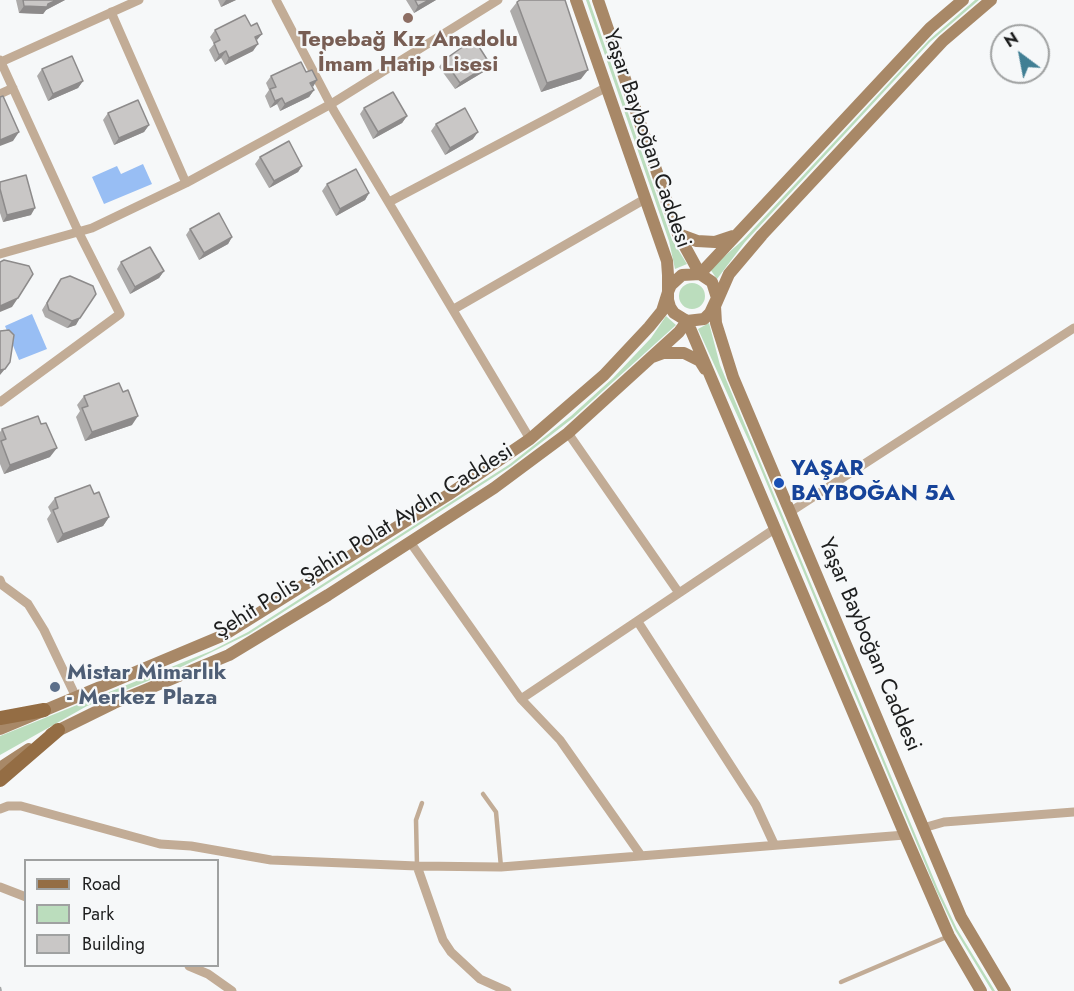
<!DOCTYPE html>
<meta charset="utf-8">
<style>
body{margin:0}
#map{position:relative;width:1074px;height:991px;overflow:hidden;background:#f6f8f9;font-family:Jost,sans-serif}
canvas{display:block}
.legend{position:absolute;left:24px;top:859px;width:195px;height:108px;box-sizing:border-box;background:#f6f8f9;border:2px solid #9fa1a1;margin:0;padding:8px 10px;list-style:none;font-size:18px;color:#1d1e1e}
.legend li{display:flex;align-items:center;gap:12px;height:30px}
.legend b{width:30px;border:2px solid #9fa1a1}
.north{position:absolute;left:990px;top:24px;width:60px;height:60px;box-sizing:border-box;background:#f6f8f9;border:2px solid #9fa1a1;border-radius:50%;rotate:328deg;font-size:16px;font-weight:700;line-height:24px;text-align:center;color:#1d1e1e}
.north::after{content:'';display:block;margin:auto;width:21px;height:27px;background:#417f94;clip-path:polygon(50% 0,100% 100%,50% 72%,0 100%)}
</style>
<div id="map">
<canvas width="1074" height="991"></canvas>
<ul class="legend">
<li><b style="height:8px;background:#946d44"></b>Road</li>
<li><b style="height:16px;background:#bbddbd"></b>Park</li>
<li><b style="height:16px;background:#c9c7c6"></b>Building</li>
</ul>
<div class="north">N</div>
</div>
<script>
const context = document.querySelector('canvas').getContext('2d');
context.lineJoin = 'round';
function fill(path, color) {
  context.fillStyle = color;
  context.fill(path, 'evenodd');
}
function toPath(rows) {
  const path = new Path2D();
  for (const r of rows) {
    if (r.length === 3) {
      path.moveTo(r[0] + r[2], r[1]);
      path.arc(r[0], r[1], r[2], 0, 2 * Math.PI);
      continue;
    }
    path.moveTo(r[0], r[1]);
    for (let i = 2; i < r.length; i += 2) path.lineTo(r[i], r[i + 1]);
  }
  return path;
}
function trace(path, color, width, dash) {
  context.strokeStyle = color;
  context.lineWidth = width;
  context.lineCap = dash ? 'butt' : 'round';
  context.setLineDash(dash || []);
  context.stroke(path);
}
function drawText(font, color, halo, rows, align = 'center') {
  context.font = font + ' Jost,sans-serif';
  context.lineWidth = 4.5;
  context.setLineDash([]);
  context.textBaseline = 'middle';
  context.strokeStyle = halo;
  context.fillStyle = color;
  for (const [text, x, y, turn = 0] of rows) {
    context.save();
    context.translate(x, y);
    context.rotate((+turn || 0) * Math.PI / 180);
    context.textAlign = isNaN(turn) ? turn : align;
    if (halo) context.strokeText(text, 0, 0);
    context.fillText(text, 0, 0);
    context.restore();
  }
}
const green = toPath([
 [586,0,589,0,672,240,687,264,675,269,669,241],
 [975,0,979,0,930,42,745,242,717,279,710,269,743,240,929,40],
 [692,296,13],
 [666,316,676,325,573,418,511,466,249,634,177,669,87,706,0,755,0,736,211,651,248,632,510,464,571,416,613,378,651,338],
 [709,323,720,365,938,889,957,929,995,991,992,991,955,930,936,890,752,448,698,329]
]);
const water = toPath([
 [143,164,152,184,104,204,92,177,117,166,121,174],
 [32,314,47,349,19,360,5,326]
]);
const path = toPath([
 [0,987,1,991]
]);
const lane = toPath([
 [483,794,496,812,501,867],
 [417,866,416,820,422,803],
 [841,982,949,936]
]);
const street = toPath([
 [276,0,334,111,530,439],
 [111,12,186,183],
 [0,60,79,233,120,314,0,402],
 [1,62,139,0],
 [0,94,13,88],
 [389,202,607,87],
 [0,254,92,228,186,183,331,104,498,0],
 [454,309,645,199],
 [568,433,679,593],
 [790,512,1074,328],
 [410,542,521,699,560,740,640,854],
 [0,580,2,585,28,604,44,630,76,697],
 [638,622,756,805,774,844],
 [521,699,776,528],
 [0,809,8,806,21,806,160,844,191,846,271,860,417,866,501,867,905,835],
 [923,828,944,822,1074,812],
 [417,866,443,940,451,952,480,979,507,991],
 [0,887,26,897],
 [189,966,208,974,232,991]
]);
const secondary = toPath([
 [598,0,678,234,700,274],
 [991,0,943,41,762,235,729,274,715,306,716,323,733,377,961,917,1005,991],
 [678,234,697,241,715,242,733,236],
 [700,274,930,28,963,0],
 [687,321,905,835,949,936,981,991],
 [652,357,663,353,684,353,700,361,705,369],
 [0,729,224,635,448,495,530,439,604,375,649,327,662,311,668,292,671,285,682,275,700,274,712,282,717,298,710,313,704,319,687,321,674,313,670,307,668,300,668,275,667,261,576,0],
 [51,734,114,703,229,655,328,595,494,488,568,433,679,332,687,321],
 [0,768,29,749]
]);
const primary = toPath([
 [0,718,44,710],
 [0,780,58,730]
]);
const wall = toPath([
 [16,0,65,0,46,10,43,14,19,13],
 [218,0,236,0,221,7],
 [406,0,436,0,414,13],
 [517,2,581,79,541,92,510,11],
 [215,30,257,41,253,51,225,65,221,58,215,62,209,50,214,44,210,37],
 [444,60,485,71,455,89,439,67],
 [42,69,83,81,78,88,48,101,37,76],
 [271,76,312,87,314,90,309,97,280,111,277,104,270,108,265,96,269,90,266,83],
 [364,108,407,116,402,123,373,139,360,114],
 [108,113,149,125,144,132,114,145,103,120],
 [436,124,473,139,445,155,431,131],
 [260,157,302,166,298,172,269,188,255,164],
 [0,182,31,215,3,222,0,213],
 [327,184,369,193,365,200,336,216,322,191],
 [190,229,232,237,228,244,199,260,186,235],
 [121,262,164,271,159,278,130,294,117,269],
 [61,279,76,325,67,328,45,317,42,310],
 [84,396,132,425,85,441,76,417,80,411,77,405],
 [2,429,50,457,4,474,0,464,0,432],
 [94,494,109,517,103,526,57,543,47,519,51,513,48,507,55,498]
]);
const shadedWall = toPath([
 [57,0,65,0,46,10,43,14,19,13,24,6,48,4],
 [226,0,236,0,221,7],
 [429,0,436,0,414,13,418,6],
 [262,34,257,40,255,37],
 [258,44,253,51,225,65,229,58],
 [226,51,221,58,215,62,219,55],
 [490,64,485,71,455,89,460,83],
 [588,70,581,79,541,92,547,83],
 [317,80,313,87,310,83],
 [83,81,78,88,48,101,53,94],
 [314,90,309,97,280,111,285,104],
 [282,98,277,104,270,108,275,101],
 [407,116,402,123,373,139,378,132],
 [149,125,144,132,114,145,119,138],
 [19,132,13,141,0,146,0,140],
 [478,132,473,139,445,155,450,148],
 [302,166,298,172,269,188,274,181],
 [369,193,365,200,336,216,340,209],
 [35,208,31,215,3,222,7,215],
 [232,237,228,244,199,260,204,253],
 [164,271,159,278,130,294,135,287],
 [18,298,12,307,0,312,0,306],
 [80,318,76,325,67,328,72,321],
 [10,362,5,369,0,375,0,370],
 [138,416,132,425,85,441,92,432],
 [57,448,50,457,4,474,10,465],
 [109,517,103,526,57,543,63,534]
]);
const building = toPath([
 [23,0,57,0,48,4,47,7,24,6,23,0],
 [415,0,429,0,418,6,415,0],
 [520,0,565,0,588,70,547,83,517,2,520,0],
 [245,15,251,26,257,23,262,34,255,37,258,44,229,58,226,51,219,55,214,43,220,40,215,30,245,15],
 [474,39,490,64,460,83,444,60,474,39],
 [72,56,83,81,53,94,42,69,72,56],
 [301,62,306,72,312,70,317,80,310,83,314,90,285,104,282,98,275,101,270,89,276,87,271,76,301,62],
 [393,92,407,116,378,132,364,108,393,92],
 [3,96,19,132,0,140,0,97,3,96],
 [138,100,149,125,119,138,108,113,138,100],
 [465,108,478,132,450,148,436,124,465,108],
 [289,141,302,166,274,181,260,157,289,141],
 [356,169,369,193,340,209,327,184,356,169],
 [26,175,35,208,7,215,0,189,0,182,26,175],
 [219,213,232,237,204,253,190,229,219,213],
 [150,247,164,271,135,287,121,262,150,247],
 [4,260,29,266,33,274,18,298,0,306,0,262,4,260],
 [70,276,93,286,96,294,80,318,72,321,49,310,47,303,61,279,70,276],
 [9,330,14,335,10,362,5,369,0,370,0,331,9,330],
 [119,383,123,392,128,390,138,416,92,432,82,408,88,406,84,396,119,383],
 [38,416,41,424,46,423,57,448,10,465,1,441,6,439,2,429,38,416],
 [90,485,94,494,99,492,109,517,63,534,53,510,58,508,55,498,90,485]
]);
const markers = [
 [408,18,6,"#8d6e63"],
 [779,483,6,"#1a4fb4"],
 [55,687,6,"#5c6f8a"]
];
const educationNames = [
 ["Tepebağ Kız Anadolu",408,41],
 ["İmam Hatip Lisesi",408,66]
];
const streetNames = [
 ["Yaşar Bayboğan Caddesi",646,139,71],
 ["Şehit Polis Şahin Polat Aydın Caddesi",364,542,-32],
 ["Yaşar Bayboğan Caddesi",869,645,67]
];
const transitNames = [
 ["YAŞAR",791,470],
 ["BAYBOĞAN 5A",791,495]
];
const serviceNames = [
 ["Mistar Mimarlık",67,674],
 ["- Merkez Plaza",67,699]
];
fill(green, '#bbddbd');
fill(water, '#98bef4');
trace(path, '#a7a8a9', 2, [4.5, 3]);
trace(lane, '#c2ac96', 4.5);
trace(street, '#c2ac96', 9);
trace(secondary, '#a88867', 12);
trace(primary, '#946d44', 14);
fill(wall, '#adabaa');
fill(shadedWall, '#8d8b8b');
fill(building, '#c9c7c6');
trace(building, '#8d8b8b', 1.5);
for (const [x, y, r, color] of markers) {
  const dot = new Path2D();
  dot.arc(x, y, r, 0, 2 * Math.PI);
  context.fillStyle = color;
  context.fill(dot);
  trace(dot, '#f6f8f9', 2);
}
drawText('bold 22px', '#785e54', '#f6f8f9', educationNames);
drawText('22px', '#1d1e1e', '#f6f8f9', streetNames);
drawText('bold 22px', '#164399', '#f6f8f9', transitNames, 'left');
drawText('bold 22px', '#4e5e75', '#f6f8f9', serviceNames, 'left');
</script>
